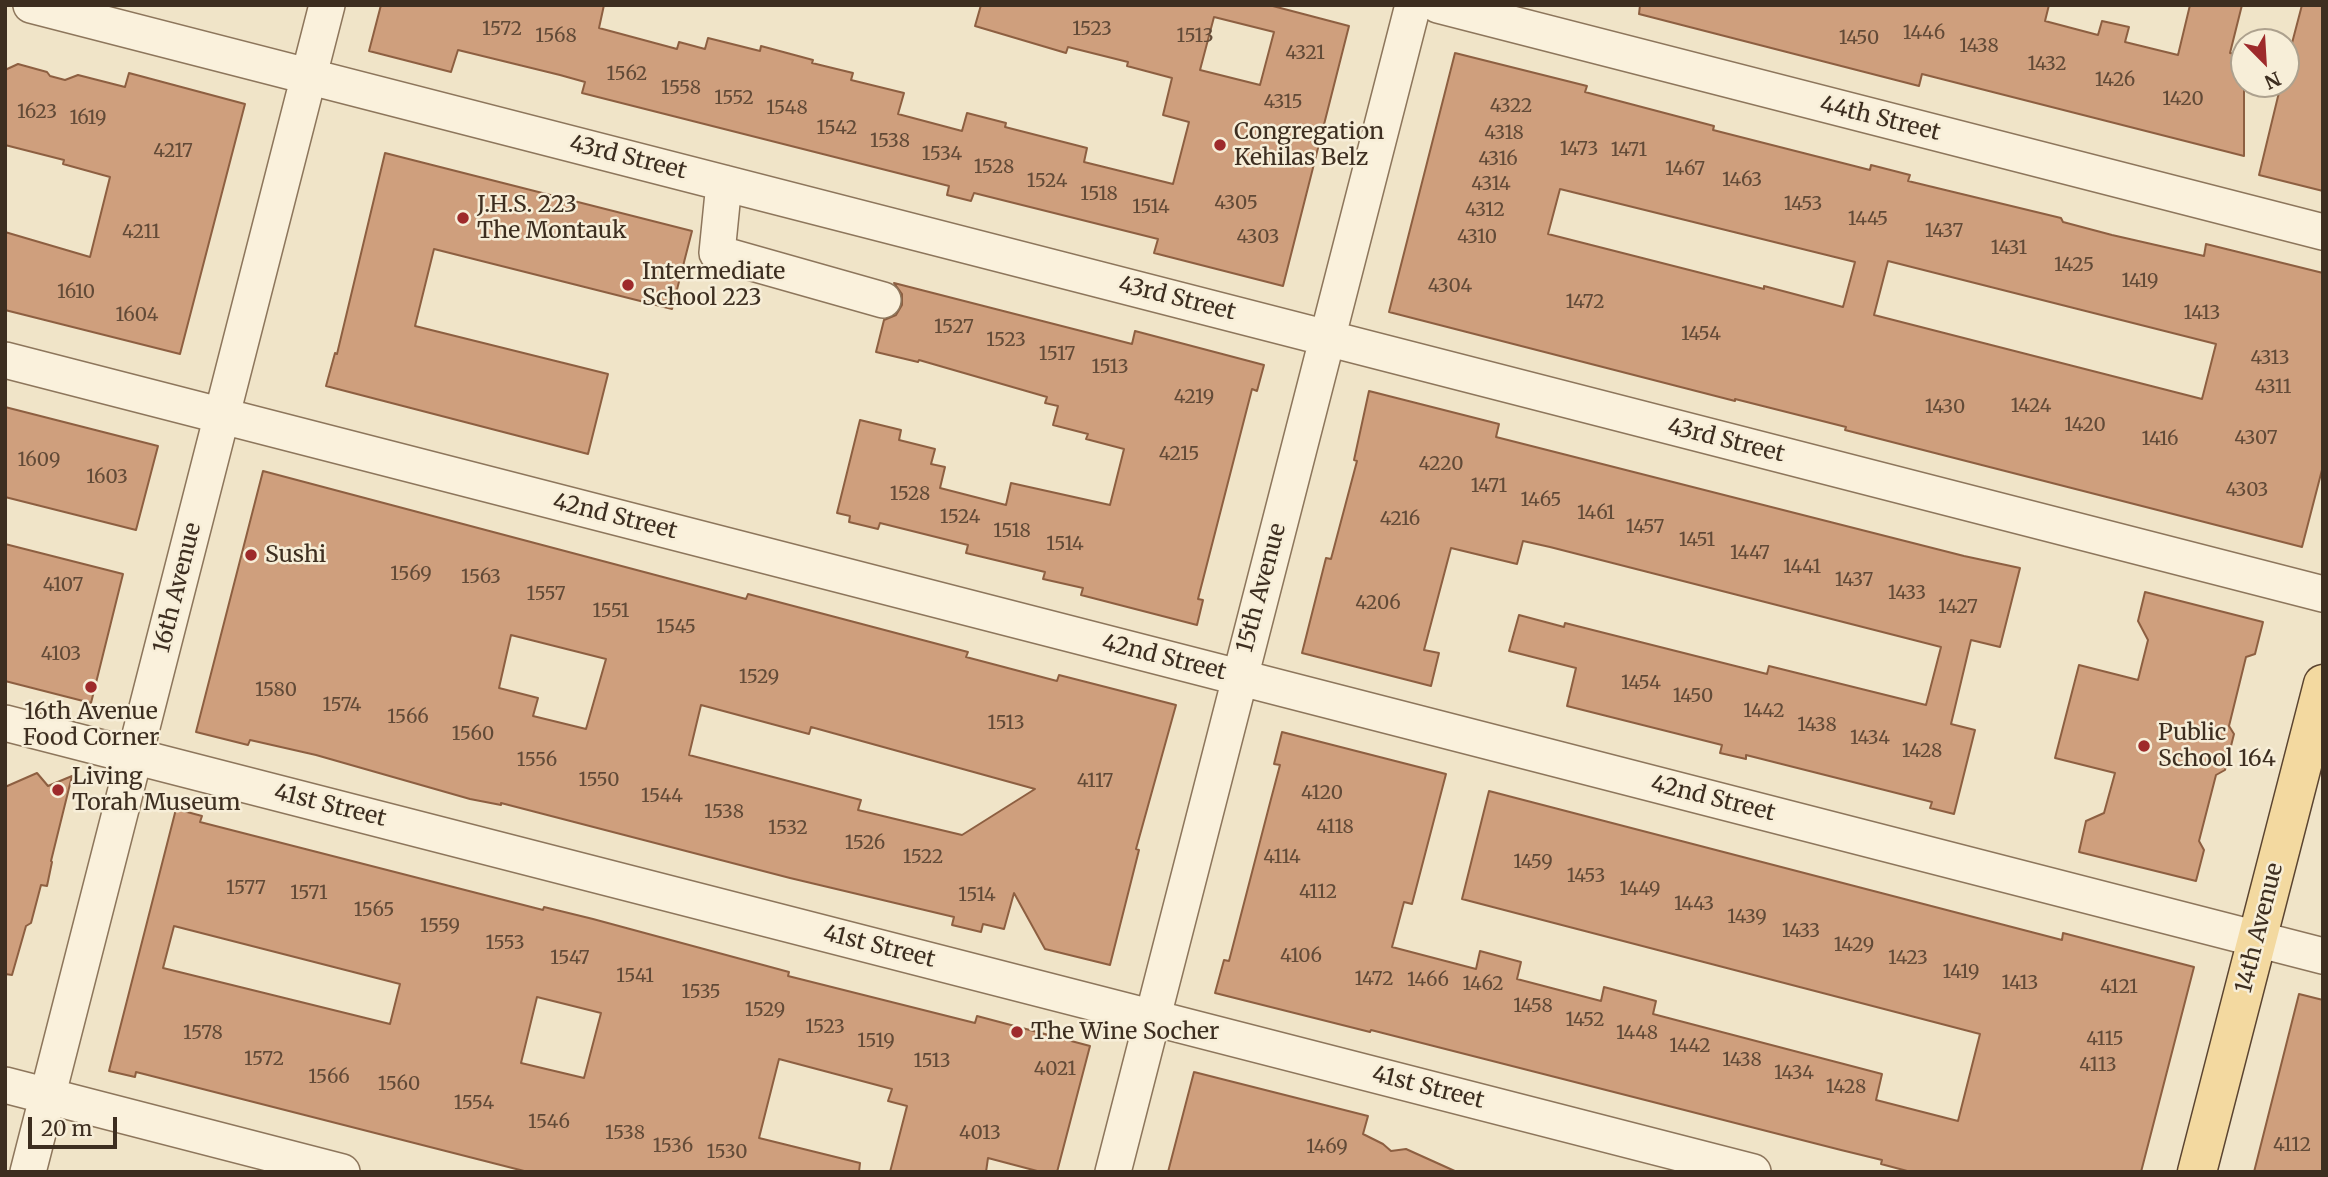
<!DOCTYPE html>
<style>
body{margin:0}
#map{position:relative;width:2328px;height:1177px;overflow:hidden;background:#f0e4c8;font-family:Merriweather,serif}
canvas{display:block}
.frame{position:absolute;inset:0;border:7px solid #3d2e20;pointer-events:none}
.north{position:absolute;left:2230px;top:28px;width:70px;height:70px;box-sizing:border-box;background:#f7eed8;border:2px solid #ada18e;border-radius:50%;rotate:156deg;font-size:19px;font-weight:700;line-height:28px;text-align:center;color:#3d2e20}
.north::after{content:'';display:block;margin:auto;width:24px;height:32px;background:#9e2a2b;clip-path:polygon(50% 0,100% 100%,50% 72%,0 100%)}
.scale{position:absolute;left:28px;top:1117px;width:89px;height:32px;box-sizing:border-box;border:4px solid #3d2e20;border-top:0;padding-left:9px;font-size:21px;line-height:24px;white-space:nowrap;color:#3d2e20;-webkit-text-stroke:5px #f7eed8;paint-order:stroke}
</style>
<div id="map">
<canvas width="2328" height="1177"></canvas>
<div class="frame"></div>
<div class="north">N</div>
<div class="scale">20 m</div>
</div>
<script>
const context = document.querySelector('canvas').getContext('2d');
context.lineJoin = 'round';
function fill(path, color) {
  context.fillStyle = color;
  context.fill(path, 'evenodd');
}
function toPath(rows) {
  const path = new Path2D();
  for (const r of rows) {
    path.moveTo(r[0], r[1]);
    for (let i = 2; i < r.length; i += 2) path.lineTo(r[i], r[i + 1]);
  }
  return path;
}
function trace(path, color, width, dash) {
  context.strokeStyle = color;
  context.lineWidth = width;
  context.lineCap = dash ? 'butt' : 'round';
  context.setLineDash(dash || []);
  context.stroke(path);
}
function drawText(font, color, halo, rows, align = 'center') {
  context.font = font + ' Merriweather,serif';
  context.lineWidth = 5;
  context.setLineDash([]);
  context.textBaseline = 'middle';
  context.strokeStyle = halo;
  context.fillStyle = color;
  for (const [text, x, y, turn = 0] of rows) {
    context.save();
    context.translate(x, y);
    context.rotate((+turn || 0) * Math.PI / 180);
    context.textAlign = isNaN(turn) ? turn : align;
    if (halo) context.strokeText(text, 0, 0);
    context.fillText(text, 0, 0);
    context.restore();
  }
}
const building = toPath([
 [381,5,604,5,599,28,677,49,679,42,705,49,708,38,760,51,761,46,813,60,812,63,853,73,851,80,904,93,898,114,962,131,967,113,1006,123,1005,127,1087,148,1084,162,1173,184,1189,122,1163,115,1172,78,1127,66,1128,62,1068,47,1066,53,975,26,981,5,1269,5,1349,26,1283,286,1154,253,1158,239,974,193,971,201,947,195,949,186,582,93,585,82,560,75,458,50,451,72,369,51,381,5],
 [1214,17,1274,32,1260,85,1200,70,1214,17],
 [1640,5,2049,5,2045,21,2098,35,2102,21,2129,27,2125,42,2178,55,2190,5,2242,5,2230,53,2244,56,2244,156,1922,74,1919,86,1639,14,1640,5],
 [2302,5,2323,5,2323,191,2259,175,2281,84,2286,84,2286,66,2302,5],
 [1455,53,1587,86,1585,92,1714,126,1713,130,1870,170,1871,165,1910,175,1908,181,2061,218,2063,222,2112,235,2204,256,2206,244,2323,273,2323,466,2302,547,1845,430,1846,427,1735,399,1735,401,1389,312,1455,53],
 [1560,189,1855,262,1843,307,1764,286,1764,289,1548,234,1560,189],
 [1888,261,2216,344,2202,399,1874,315,1888,261],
 [18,64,47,72,50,76,65,80,78,75,125,87,129,73,245,104,180,354,5,310,5,232,90,257,110,177,63,164,64,160,5,145,5,70,18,64],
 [385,153,692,231,672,309,434,249,415,326,608,374,588,454,326,386,335,353,337,354,385,153],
 [894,283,1132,344,1135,331,1264,365,1257,391,1252,389,1198,599,1203,600,1197,625,1081,595,1083,588,1043,579,1045,572,966,553,968,545,880,523,878,529,849,522,850,516,837,513,860,420,901,430,899,440,935,449,931,464,945,467,940,488,1006,505,1011,483,1110,505,1124,449,1086,439,1088,434,1053,425,1058,406,1045,403,1047,397,919,360,918,362,876,352,884,320,896,315,902,305,902,294,894,283],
 [1369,391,1499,424,1496,437,1964,556,2020,568,2000,647,1971,640,1951,724,1975,730,1954,814,1930,808,1932,802,1746,755,1746,759,1720,753,1722,745,1567,706,1576,668,1509,651,1519,615,1564,627,1565,623,1767,674,1769,666,1926,705,1941,647,1550,547,1523,541,1517,564,1451,548,1424,650,1439,653,1431,686,1302,653,1326,558,1331,559,1357,461,1354,460,1369,391],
 [5,407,158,446,136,530,5,497,5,407],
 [263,471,746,599,748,594,968,652,966,657,1057,681,1059,675,1176,705,1136,849,1139,850,1110,965,1045,949,1014,893,1004,929,983,924,981,932,952,925,954,917,790,878,501,803,501,805,470,799,316,755,250,740,248,745,196,732,263,471],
 [511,635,606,659,586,729,533,716,538,698,499,688,511,635],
 [701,705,809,734,811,727,1035,789,962,835,916,824,858,810,861,800,689,755,701,705],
 [5,544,123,574,91,703,5,681,5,544],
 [2145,592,2263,622,2255,654,2246,657,2229,726,2234,734,2225,770,2216,775,2199,841,2204,850,2196,881,2079,852,2086,821,2104,813,2115,773,2055,758,2079,665,2138,680,2148,640,2138,621,2145,592],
 [1282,732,1446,774,1412,904,1404,902,1392,947,1476,969,1480,951,1521,962,1517,979,1601,1001,1604,987,1656,1001,1653,1014,1882,1074,1876,1100,1958,1121,1980,1034,1462,899,1489,791,2062,940,2063,933,2194,967,2141,1172,1911,1172,1881,1164,1882,1160,1841,1150,1371,1030,1370,1032,1215,993,1224,960,1229,961,1271,799,1280,765,1274,764,1282,732],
 [37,773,48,786,72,776,51,861,52,862,47,886,41,885,31,923,26,926,12,975,5,974,5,787,37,773],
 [176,809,202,816,200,822,543,910,544,907,593,919,789,972,788,976,975,1023,977,1016,1090,1046,1057,1172,1041,1172,988,1158,986,1172,890,1172,907,1106,888,1101,892,1089,779,1059,759,1138,860,1163,859,1172,528,1172,136,1072,135,1077,109,1071,176,809],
 [174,926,400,984,390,1024,163,968,174,926],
 [537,997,601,1013,584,1078,521,1063,537,997],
 [2299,994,2323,1000,2323,1172,2254,1172,2299,994],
 [1194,1072,1368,1116,1363,1134,1383,1144,1391,1151,1406,1149,1457,1172,1168,1172,1194,1072]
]);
const minor = toPath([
 [31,5,2323,594],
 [1438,5,2323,232],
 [724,183,717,253,883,300],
 [5,360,2323,956],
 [5,723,1753,1172],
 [5,1085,342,1172],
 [28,1172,327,5],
 [1113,1172,1413,5]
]);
const major = toPath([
 [2197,1172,2323,684]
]);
const markers = [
 [1220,145,7,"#9e2a2b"],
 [463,218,7,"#9e2a2b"],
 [628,285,7,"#9e2a2b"],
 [251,555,7,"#9e2a2b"],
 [91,687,7,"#9e2a2b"],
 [2144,746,7,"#9e2a2b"],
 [58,790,7,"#9e2a2b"],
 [1017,1032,7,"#9e2a2b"]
];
const numberNames = [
 ["1572",502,30],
 ["1523",1092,30],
 ["1446",1924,34],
 ["1568",556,37],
 ["1513",1195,37],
 ["1450",1859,39],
 ["1438",1979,47],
 ["4321",1305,54],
 ["1432",2047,65],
 ["1562",627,75],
 ["1426",2115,81],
 ["1558",681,89],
 ["1552",734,99],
 ["1420",2183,100],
 ["4315",1283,103],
 ["4322",1511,107],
 ["1548",787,109],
 ["1623",37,113],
 ["1619",88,119],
 ["1542",837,129],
 ["4318",1504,134],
 ["1538",890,142],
 ["1473",1579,150],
 ["1471",1629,151],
 ["4217",173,152],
 ["1534",942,155],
 ["4316",1498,160],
 ["1528",994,168],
 ["1467",1685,170],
 ["1463",1742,181],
 ["1524",1047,182],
 ["4314",1491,185],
 ["1518",1099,195],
 ["4305",1236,204],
 ["1453",1803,205],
 ["1514",1151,208],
 ["4312",1485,211],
 ["1445",1868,220],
 ["1437",1944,232],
 ["4211",141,233],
 ["4303",1258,238],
 ["4310",1477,238],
 ["1431",2009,249],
 ["1425",2074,266],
 ["1419",2140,282],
 ["4304",1450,287],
 ["1610",76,293],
 ["1472",1585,303],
 ["1413",2202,314],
 ["1604",137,316],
 ["1527",954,328],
 ["1454",1701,335],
 ["1523",1006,341],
 ["1517",1057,355],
 ["4313",2270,359],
 ["1513",1110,368],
 ["4311",2273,388],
 ["4219",1194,398],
 ["1424",2031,407],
 ["1430",1945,408],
 ["1420",2085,426],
 ["4307",2256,439],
 ["1416",2160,440],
 ["4215",1179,455],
 ["1609",39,461],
 ["4220",1441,465],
 ["1603",107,478],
 ["1471",1489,487],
 ["4303",2247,491],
 ["1528",910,495],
 ["1465",1541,501],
 ["1461",1596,514],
 ["1524",960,518],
 ["4216",1400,520],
 ["1457",1645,528],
 ["1518",1012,532],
 ["1451",1697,541],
 ["1514",1065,545],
 ["1447",1750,554],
 ["1441",1802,568],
 ["1569",411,575],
 ["1563",481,578],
 ["1437",1854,581],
 ["4107",63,586],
 ["1433",1907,594],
 ["1557",546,595],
 ["4206",1378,604],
 ["1427",1958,608],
 ["1551",611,612],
 ["1545",676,628],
 ["4103",61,655],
 ["1529",759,678],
 ["1454",1641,684],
 ["1580",276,691],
 ["1450",1693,697],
 ["1574",342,706],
 ["1442",1764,712],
 ["1566",408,718],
 ["1513",1006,724],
 ["1438",1817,726],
 ["1560",473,735],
 ["1434",1870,739],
 ["1428",1922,752],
 ["1556",537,761],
 ["1550",599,781],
 ["4117",1095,782],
 ["4120",1322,794],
 ["1544",662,797],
 ["1538",724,813],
 ["4118",1335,828],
 ["1532",788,829],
 ["1526",865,844],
 ["1522",923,858],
 ["4114",1282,858],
 ["1459",1533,863],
 ["1453",1586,877],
 ["1577",246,889],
 ["1449",1640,890],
 ["4112",1318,893],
 ["1571",309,894],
 ["1514",977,896],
 ["1443",1694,905],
 ["1565",374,911],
 ["1439",1747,918],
 ["1559",440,927],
 ["1433",1801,932],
 ["1553",505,944],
 ["1429",1854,946],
 ["4106",1301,957],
 ["1547",570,959],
 ["1423",1908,959],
 ["1419",1961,973],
 ["1541",635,977],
 ["1472",1374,980],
 ["1466",1428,981],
 ["1413",2020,984],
 ["1462",1483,985],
 ["4121",2119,988],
 ["1535",701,993],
 ["1458",1533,1007],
 ["1529",765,1011],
 ["1452",1585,1021],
 ["1523",825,1028],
 ["1578",203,1034],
 ["1448",1637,1034],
 ["4115",2105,1040],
 ["1519",876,1042],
 ["1442",1690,1047],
 ["1572",264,1060],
 ["1438",1742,1061],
 ["1513",932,1062],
 ["4113",2098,1066],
 ["4021",1055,1070],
 ["1434",1794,1074],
 ["1566",329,1078],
 ["1560",399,1085],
 ["1428",1846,1088],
 ["1554",474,1104],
 ["1546",549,1123],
 ["1538",625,1134],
 ["4013",980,1134],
 ["4112",2292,1146],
 ["1536",673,1147],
 ["1469",1327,1148],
 ["1530",727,1153]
];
const streetNames = [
 ["44th Street",1880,119,14],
 ["43rd Street",628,158,14],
 ["43rd Street",1177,299,14],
 ["43rd Street",1726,441,14],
 ["42nd Street",615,517,14],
 ["16th Avenue",178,588,-76],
 ["15th Avenue",1262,588,-75],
 ["42nd Street",1164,658,14],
 ["42nd Street",1713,799,14],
 ["41st Street",330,806,14],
 ["14th Avenue",2260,928,-76],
 ["41st Street",879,947,14],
 ["41st Street",1428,1088,14]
];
const poiNames = [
 ["Congregation",1234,132],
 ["Kehilas Belz",1234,158],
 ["J.H.S. 223",477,205],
 ["The Montauk",477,231],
 ["Intermediate",642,272],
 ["School 223",642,298],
 ["Sushi",265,555],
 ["16th Avenue",91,712,"center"],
 ["Food Corner",91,738,"center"],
 ["Public",2158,733],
 ["School 164",2158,759],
 ["Living",72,777],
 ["Torah Museum",72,803],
 ["The Wine Socher",1031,1032]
];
fill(building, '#cf9f7d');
trace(building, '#8d5f41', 2);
trace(minor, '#8d765c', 38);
trace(major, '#5b4430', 41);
trace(minor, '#faf1dc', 35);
trace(major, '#f3d9a0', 38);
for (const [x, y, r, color] of markers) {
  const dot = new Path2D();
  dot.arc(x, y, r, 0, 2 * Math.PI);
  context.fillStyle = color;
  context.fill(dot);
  trace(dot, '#f7eed8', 2.5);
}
drawText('19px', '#624a37', null, numberNames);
drawText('23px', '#3d2e20', '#f7eed8', streetNames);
drawText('23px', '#3d2e20', '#f7eed8', poiNames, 'left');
</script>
